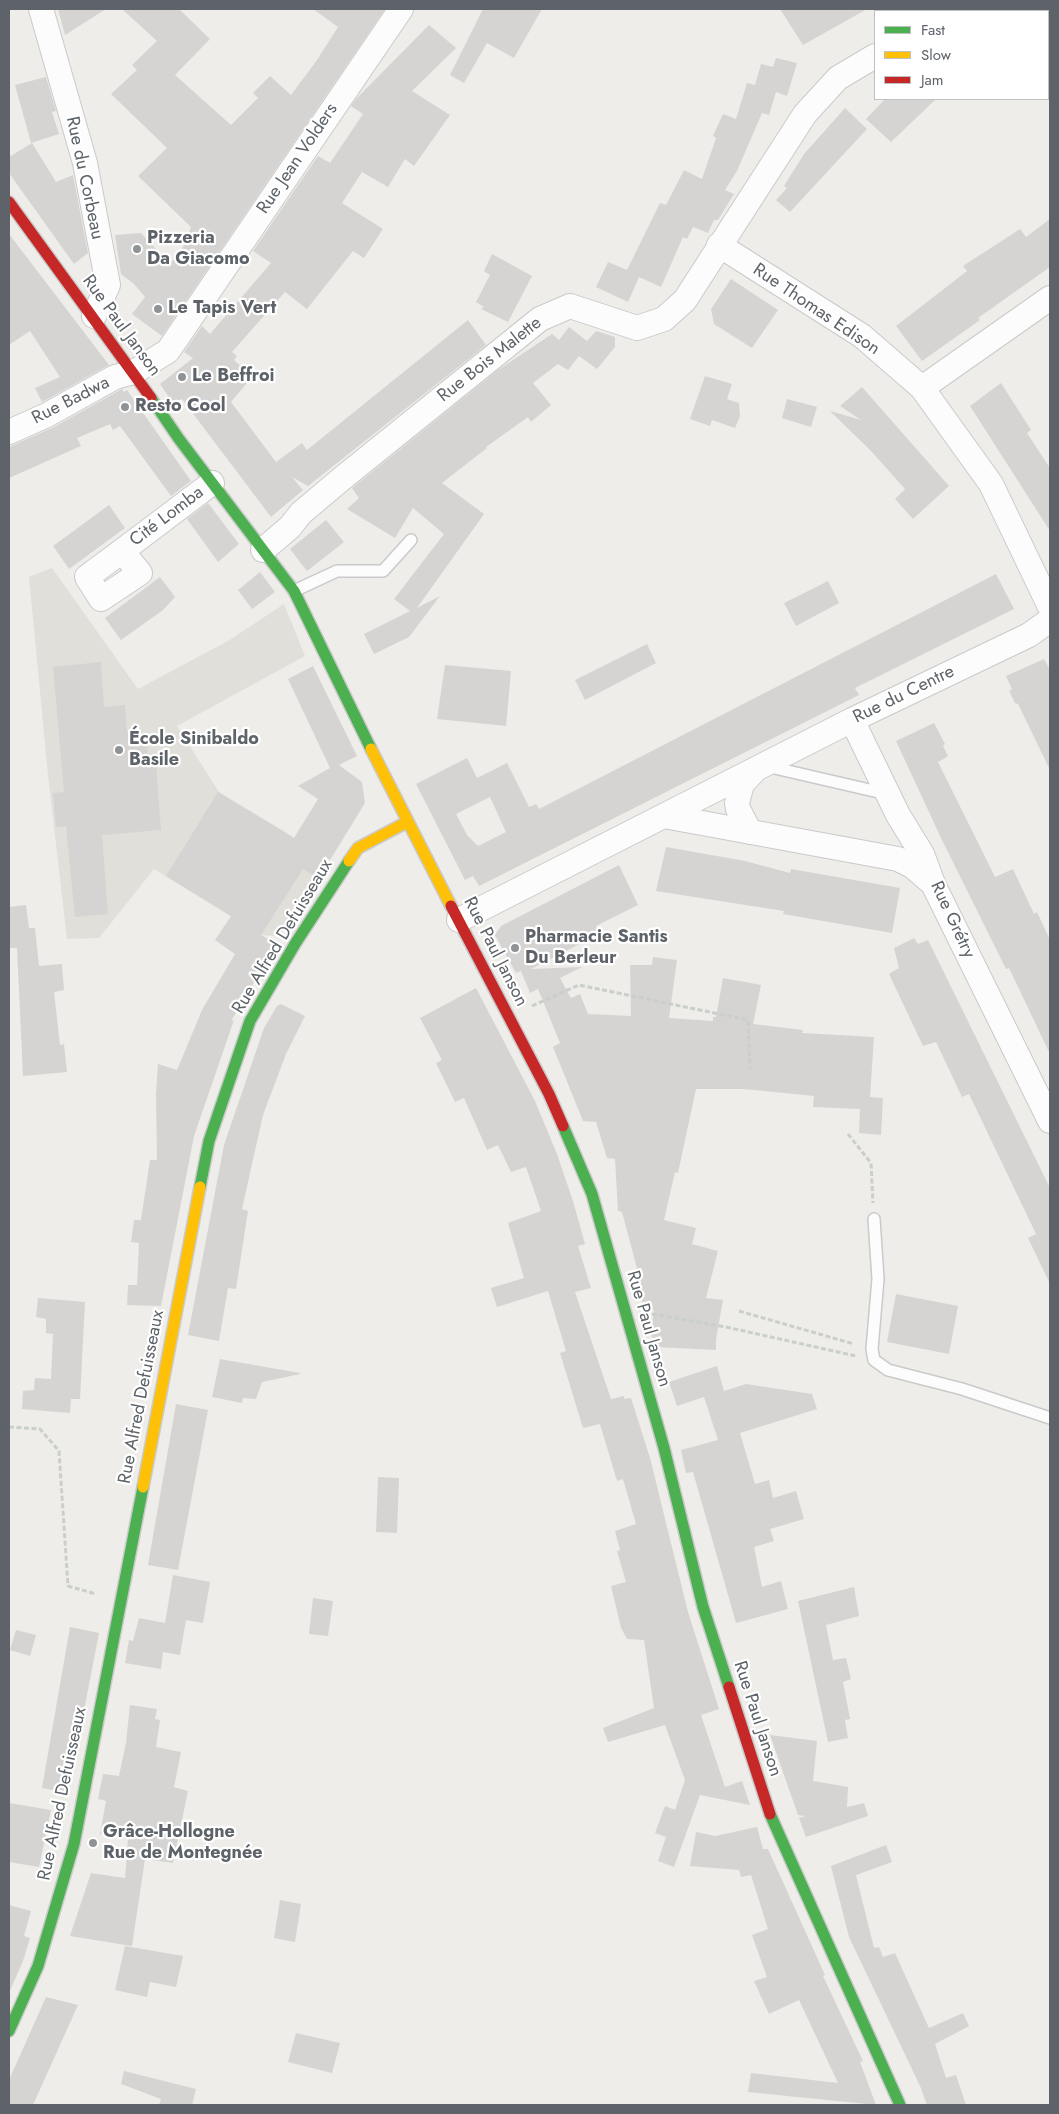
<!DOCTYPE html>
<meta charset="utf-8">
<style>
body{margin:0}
#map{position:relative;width:1059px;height:2114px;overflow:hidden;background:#eeede9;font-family:Jost,sans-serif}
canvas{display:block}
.frame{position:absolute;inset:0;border:10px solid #5d6368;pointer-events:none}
.legend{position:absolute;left:874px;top:10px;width:175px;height:90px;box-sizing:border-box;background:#fff;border:1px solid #bec1c3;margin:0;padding:6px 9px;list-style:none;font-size:15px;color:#5d6368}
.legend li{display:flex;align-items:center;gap:10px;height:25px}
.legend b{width:25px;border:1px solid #bec1c3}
</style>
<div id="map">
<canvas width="1059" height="2114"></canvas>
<div class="frame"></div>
<ul class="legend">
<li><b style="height:6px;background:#4caf50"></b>Fast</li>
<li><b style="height:6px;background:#ffc107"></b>Slow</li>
<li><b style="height:6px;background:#c62828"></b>Jam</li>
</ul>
</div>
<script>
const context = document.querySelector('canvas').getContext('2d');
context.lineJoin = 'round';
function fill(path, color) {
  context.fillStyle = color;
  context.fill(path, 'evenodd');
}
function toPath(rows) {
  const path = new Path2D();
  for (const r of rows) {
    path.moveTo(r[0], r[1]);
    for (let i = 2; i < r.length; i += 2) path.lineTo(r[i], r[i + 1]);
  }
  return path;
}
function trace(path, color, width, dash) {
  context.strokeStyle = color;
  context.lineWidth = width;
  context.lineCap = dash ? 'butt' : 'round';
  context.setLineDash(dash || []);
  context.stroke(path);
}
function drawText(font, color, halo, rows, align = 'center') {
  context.font = font + ' Jost,sans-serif';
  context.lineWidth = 4.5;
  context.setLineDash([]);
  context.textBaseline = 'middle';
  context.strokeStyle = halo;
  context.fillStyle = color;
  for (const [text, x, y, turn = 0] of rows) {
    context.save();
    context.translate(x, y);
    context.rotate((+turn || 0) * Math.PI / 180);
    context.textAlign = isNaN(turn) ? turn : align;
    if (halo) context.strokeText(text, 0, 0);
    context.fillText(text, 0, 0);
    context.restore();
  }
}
const education = toPath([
 [52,568,138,689,228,641,284,604,305,656,177,726,219,792,325,856,326,866,279,936,261,935,154,869,99,938,67,939,48,775,29,577]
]);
const building = toPath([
 [58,9,106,9,65,35],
 [122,9,179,9,210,39,175,75,231,125,258,98,253,93,270,76,291,95,317,60,338,27,313,9,385,9,162,336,132,314,145,297,134,284,121,274,115,235,141,233,170,264,185,244,191,227,138,176,167,148,111,94,137,70,132,65,157,41],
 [483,9,542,9,514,58,487,43,464,83,450,75],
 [780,9,867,9,803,45],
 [429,25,456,48,412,91,450,115,414,166,405,159,388,187,362,172,342,203,383,229,364,258,353,251,307,309,285,292,232,352,237,356,234,360,246,371,241,378,247,383,231,402,276,462,302,443,307,450,468,320,486,345,308,486,292,477,303,490,271,517,182,399,173,403,160,384,193,358,184,352,202,326,210,334,271,263,253,251,318,156,330,163,363,114,351,106,356,99],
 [776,58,797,63,787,96,776,92,769,115,762,113,737,171,725,190,734,194,718,220,714,220,708,233,693,227,687,239,683,237,661,287,639,277,628,302,596,287,608,262,627,270,660,203,666,205,684,170,702,179,716,138,713,136,723,114,736,119,747,83,755,85,761,64,773,67],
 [46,77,56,111,52,112,59,134,31,143,15,85],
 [885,99,936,99,891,142,866,119],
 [845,108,867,129,790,212,776,200,787,188,784,186,804,154],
 [32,143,56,182,73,175,88,253,74,264,9,173,9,157],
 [1050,219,1050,267,978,318,980,320,922,361,896,326,967,271,963,266,1020,229,1026,237],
 [9,234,109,365,42,402,35,388,60,377,30,331,9,345],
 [492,254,532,276,508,322,481,309,484,307,476,302,490,275,484,271],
 [731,279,778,310,752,348,714,324,711,309],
 [569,327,587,341,596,331,615,337,615,347,597,369,579,356,568,370,558,364,533,383,551,405,531,422,528,417,486,447,487,448,442,483,484,514,417,608,440,596,409,637,374,654,364,634,410,611,394,599,444,534,413,508,395,538,347,509,359,498,352,488,498,370,552,334,559,340],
 [705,376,732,384,727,399,739,403,740,416,735,428,712,420,710,426,690,419],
 [1001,383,1031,430,1027,433,1050,468,1050,531,970,406],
 [862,387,949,486,913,519,895,499,905,489,871,451,830,411,861,420,840,406],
 [122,389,124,392,127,390,191,481,171,496,120,426,113,430,110,424,77,438,81,446,9,478,9,447,54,427],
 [787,399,817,407,811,427,782,418],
 [208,503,239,544,218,562,187,519],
 [109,505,125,528,69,569,53,546],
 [326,520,344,542,307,571,290,549],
 [260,572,275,592,252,609,238,590],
 [996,574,1014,609,855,688,859,695,479,886,473,876,465,880,416,784,467,758,477,778,507,763,529,807,536,804,539,809],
 [490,797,506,832,478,846,467,835,456,814],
 [160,577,175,597,163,610,121,640,105,618],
 [828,581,839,603,796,626,784,603],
 [647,644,656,663,585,700,575,680],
 [1044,659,1050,670,1050,770,1018,704,1015,703,1009,691,1012,689,1006,676],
 [101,662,104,707,125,705,127,732,141,731,142,744,147,744,149,765,156,764,161,830,102,835,108,914,75,917,66,826,56,827,53,793,64,792,53,667],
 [445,665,511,671,506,726,437,719],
 [313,666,357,756,339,765,362,782,365,803,330,860,325,856,313,875,303,869,261,935,277,944,231,1021,234,1020,194,1136,161,1306,127,1305,128,1285,137,1285,139,1243,131,1242,134,1220,141,1220,150,1160,157,1160,156,1094,158,1064,177,1070,202,1010,235,954,215,940,231,916,166,876,218,792,294,838,318,799,298,786,330,768,288,679],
 [934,723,945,744,943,746,948,756,938,762,995,877,1013,869,1034,914,1037,912,1050,940,1050,1054,1009,968,1006,969,941,838,896,741],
 [666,847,745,861,790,873,791,869,900,888,892,933,783,914,784,911,656,891],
 [619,865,638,905,596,926,599,934,531,969,582,967,560,978,571,998,580,994,588,1014,631,1016,630,965,652,965,653,957,677,960,669,1018,713,1021,713,1017,716,1017,723,978,761,985,753,1024,803,1030,802,1033,874,1037,870,1097,883,1098,881,1135,859,1133,860,1109,813,1107,814,1096,744,1089,696,1089,678,1173,675,1172,664,1220,696,1228,692,1244,718,1251,706,1298,723,1300,716,1339,716,1350,655,1347,651,1334,654,1310,644,1308,635,1276,639,1276,622,1212,618,1211,615,1159,607,1158,596,1122,583,1121,553,1047,560,1043,538,989,530,993,521,971,516,973,495,935,501,926],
 [26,905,29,928,35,928,39,966,62,964,64,990,54,992,60,1045,64,1044,67,1072,23,1076,17,948,9,948,9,907],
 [914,938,918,944,928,940,1050,1188,1050,1284,1028,1238,1036,1234,969,1094,962,1097,936,1042,923,1046,889,974,899,968,894,948],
 [476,988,535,1101,557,1154,573,1201,585,1244,578,1246,591,1288,575,1292,611,1399,624,1396,624,1399,631,1398,650,1458,688,1612,719,1709,701,1715,725,1787,742,1781,750,1805,700,1795,674,1867,658,1861,666,1837,655,1833,665,1806,675,1810,685,1780,665,1725,608,1742,603,1728,654,1708,644,1640,627,1639,621,1628,611,1586,626,1582,617,1551,620,1550,615,1531,636,1524,623,1479,617,1481,600,1424,583,1428,560,1353,566,1351,548,1291,497,1307,491,1288,524,1278,508,1223,541,1211,526,1167,511,1172,498,1145,487,1150,464,1098,455,1102,436,1063,442,1060,420,1018],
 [281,1004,305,1016,286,1054,263,1115,242,1209,248,1211,236,1289,228,1288,219,1341,188,1335,224,1145,264,1028,277,1006],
 [896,1294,958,1306,949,1354,887,1342],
 [38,1298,85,1302,80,1399,71,1399,70,1413,22,1409,23,1391,34,1390,35,1378,51,1379,53,1334,46,1333,46,1319,36,1317],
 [220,1359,300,1373,300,1374,262,1382,256,1399,243,1398,242,1403,212,1397],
 [717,1366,724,1391,746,1384,812,1394,817,1409,740,1433,755,1484,769,1480,773,1498,796,1491,804,1519,770,1529,774,1541,754,1547,762,1587,781,1581,788,1609,736,1623,693,1472,686,1473,681,1450,718,1440,704,1397,677,1406,669,1382],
 [176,1404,208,1410,178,1570,148,1565],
 [378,1477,399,1478,397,1533,376,1532],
 [173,1575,210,1582,203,1623,186,1620,180,1655,163,1652,161,1669,125,1663,129,1640,133,1641,139,1618,165,1623],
 [854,1587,859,1616,826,1625,833,1660,846,1658,851,1679,843,1682,850,1719,845,1720,848,1738,828,1742,798,1601],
 [313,1598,333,1601,328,1636,309,1634],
 [70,1627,99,1633,68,1793,42,1788],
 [16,1630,36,1635,30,1656,10,1650],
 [130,1705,157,1709,155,1719,160,1720,156,1747,181,1752,174,1787,188,1791,173,1863,145,1859,132,1946,70,1936,91,1873,125,1878,128,1839,100,1834,106,1801,98,1799,103,1774,119,1776,126,1743],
 [770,1735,817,1741,813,1781,848,1787,847,1807,864,1803,868,1816,806,1837,799,1818,805,1816,798,1815],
 [9,1803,51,1810,39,1867,9,1862],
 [757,1827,763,1849,768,1849,825,1975,823,1976,863,2061,860,2062,876,2105,748,2092,751,2073,838,2083,799,2000,769,2014,754,1981,767,1977,752,1935,768,1929,751,1875,741,1877,739,1870,690,1866,696,1832,715,1836],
 [886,1845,892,1862,856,1875,874,1948,879,1947,883,1957,895,1953,929,2028,963,2013,969,2026,935,2044,946,2078,956,2075,966,2105,927,2105,920,2086,849,1937,831,1866],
 [280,1900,301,1904,295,1942,274,1938],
 [9,1905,31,1911,24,1936,30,1938,23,1961,9,1993],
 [125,1946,183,1956,176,1987,150,1982,147,1997,115,1990],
 [46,1997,78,2005,33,2105,9,2105,9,2080],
 [296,2033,340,2043,332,2073,288,2062],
 [124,2071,196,2089,192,2105,159,2105,161,2099,121,2084]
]);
const path = toPath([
 [532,1006,579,985,748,1020,750,1069],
 [848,1134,871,1163,873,1203],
 [739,1311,854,1344],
 [652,1314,726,1327,856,1356],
 [9,1427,40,1429,59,1451,68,1586,96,1594]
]);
const lane = toPath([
 [294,591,337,571,383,571,411,540],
 [766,766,887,794],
 [874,1219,878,1279,872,1349,874,1360,888,1370,962,1389,1050,1418]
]);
const street = toPath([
 [41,9,85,163,108,285,94,316],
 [951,11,955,9],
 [719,245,862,336,922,388,991,484,1050,607],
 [922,388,1050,298],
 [9,432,47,415,115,377,134,372,168,351,401,9],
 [263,550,290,527,301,513,345,476,540,319,570,306,637,328,664,319,685,300,805,114,838,78,875,56],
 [122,551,140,573,101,599,87,577,122,551,212,483],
 [852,720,898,815,922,854,934,886,1050,1121],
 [664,816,898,859,912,866,933,884],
 [750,832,738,809,737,803,742,784,755,770],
 [459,920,852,720,1029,635,1050,620]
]);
const fast = toPath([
 [151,398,179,439,294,591,371,749],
 [563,1126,592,1194,664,1448,703,1607,729,1687],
 [200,1187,209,1141,250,1021,295,944,349,861],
 [770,1814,900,2105],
 [9,2031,38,1966,74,1844,143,1487]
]);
const slow = toPath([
 [371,749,451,906],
 [349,861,358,848,407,822],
 [143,1487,200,1187]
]);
const jam = toPath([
 [9,202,151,398],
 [451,906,549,1094,563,1126],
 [729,1687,770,1814]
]);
const markers = [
 [137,249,5,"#909395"],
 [158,309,5,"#909395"],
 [182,377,5,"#909395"],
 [125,407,5,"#909395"],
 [119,750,5,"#909395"],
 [515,948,5,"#909395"],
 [93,1843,5,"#909395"]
];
const streetNames = [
 ["Rue Jean Volders",298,159,-56],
 ["Rue du Corbeau",84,178,78],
 ["Rue Thomas Edison",816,310,34],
 ["Rue Paul Janson",121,326,54],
 ["Rue Bois Malette",490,360,-38],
 ["Rue Badwa",71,401,-27],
 ["Cité Lomba",167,517,-37],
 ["Rue du Centre",904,695,-26],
 ["Rue Grétry",952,920,65],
 ["Rue Alfred Defuisseaux",283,937,-59],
 ["Rue Paul Janson",495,952,63],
 ["Rue Paul Janson",648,1329,74],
 ["Rue Alfred Defuisseaux",142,1397,-79],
 ["Rue Paul Janson",757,1719,72],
 ["Rue Alfred Defuisseaux",63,1794,-78]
];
const poiNames = [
 ["Pizzeria",147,239],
 ["Da Giacomo",147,260],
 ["Le Tapis Vert",168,309],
 ["Le Beffroi",192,377],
 ["Resto Cool",135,407],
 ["École Sinibaldo",129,740],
 ["Basile",129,761],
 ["Pharmacie Santis",525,938],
 ["Du Berleur",525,959],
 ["Grâce-Hollogne",103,1833],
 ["Rue de Montegnée",103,1854]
];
fill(education, '#e1dfd9');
fill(building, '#d5d4d2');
trace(lane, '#c9cac9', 14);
trace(street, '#c9cac9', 26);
trace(fast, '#c9caca', 14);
trace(slow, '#c9caca', 14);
trace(jam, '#c9caca', 14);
trace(path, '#cacfcb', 3, [5, 2.5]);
trace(lane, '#fcfcfc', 11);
trace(street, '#fcfcfc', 24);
trace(fast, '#4caf50', 11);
trace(slow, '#ffc107', 11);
trace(jam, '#c62828', 11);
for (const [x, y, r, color] of markers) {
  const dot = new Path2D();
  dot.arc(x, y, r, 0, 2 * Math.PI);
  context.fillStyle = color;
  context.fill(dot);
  trace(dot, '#fff', 2);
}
drawText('18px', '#5d6368', '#fff', streetNames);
drawText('bold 18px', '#5d6368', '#fff', poiNames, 'left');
</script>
